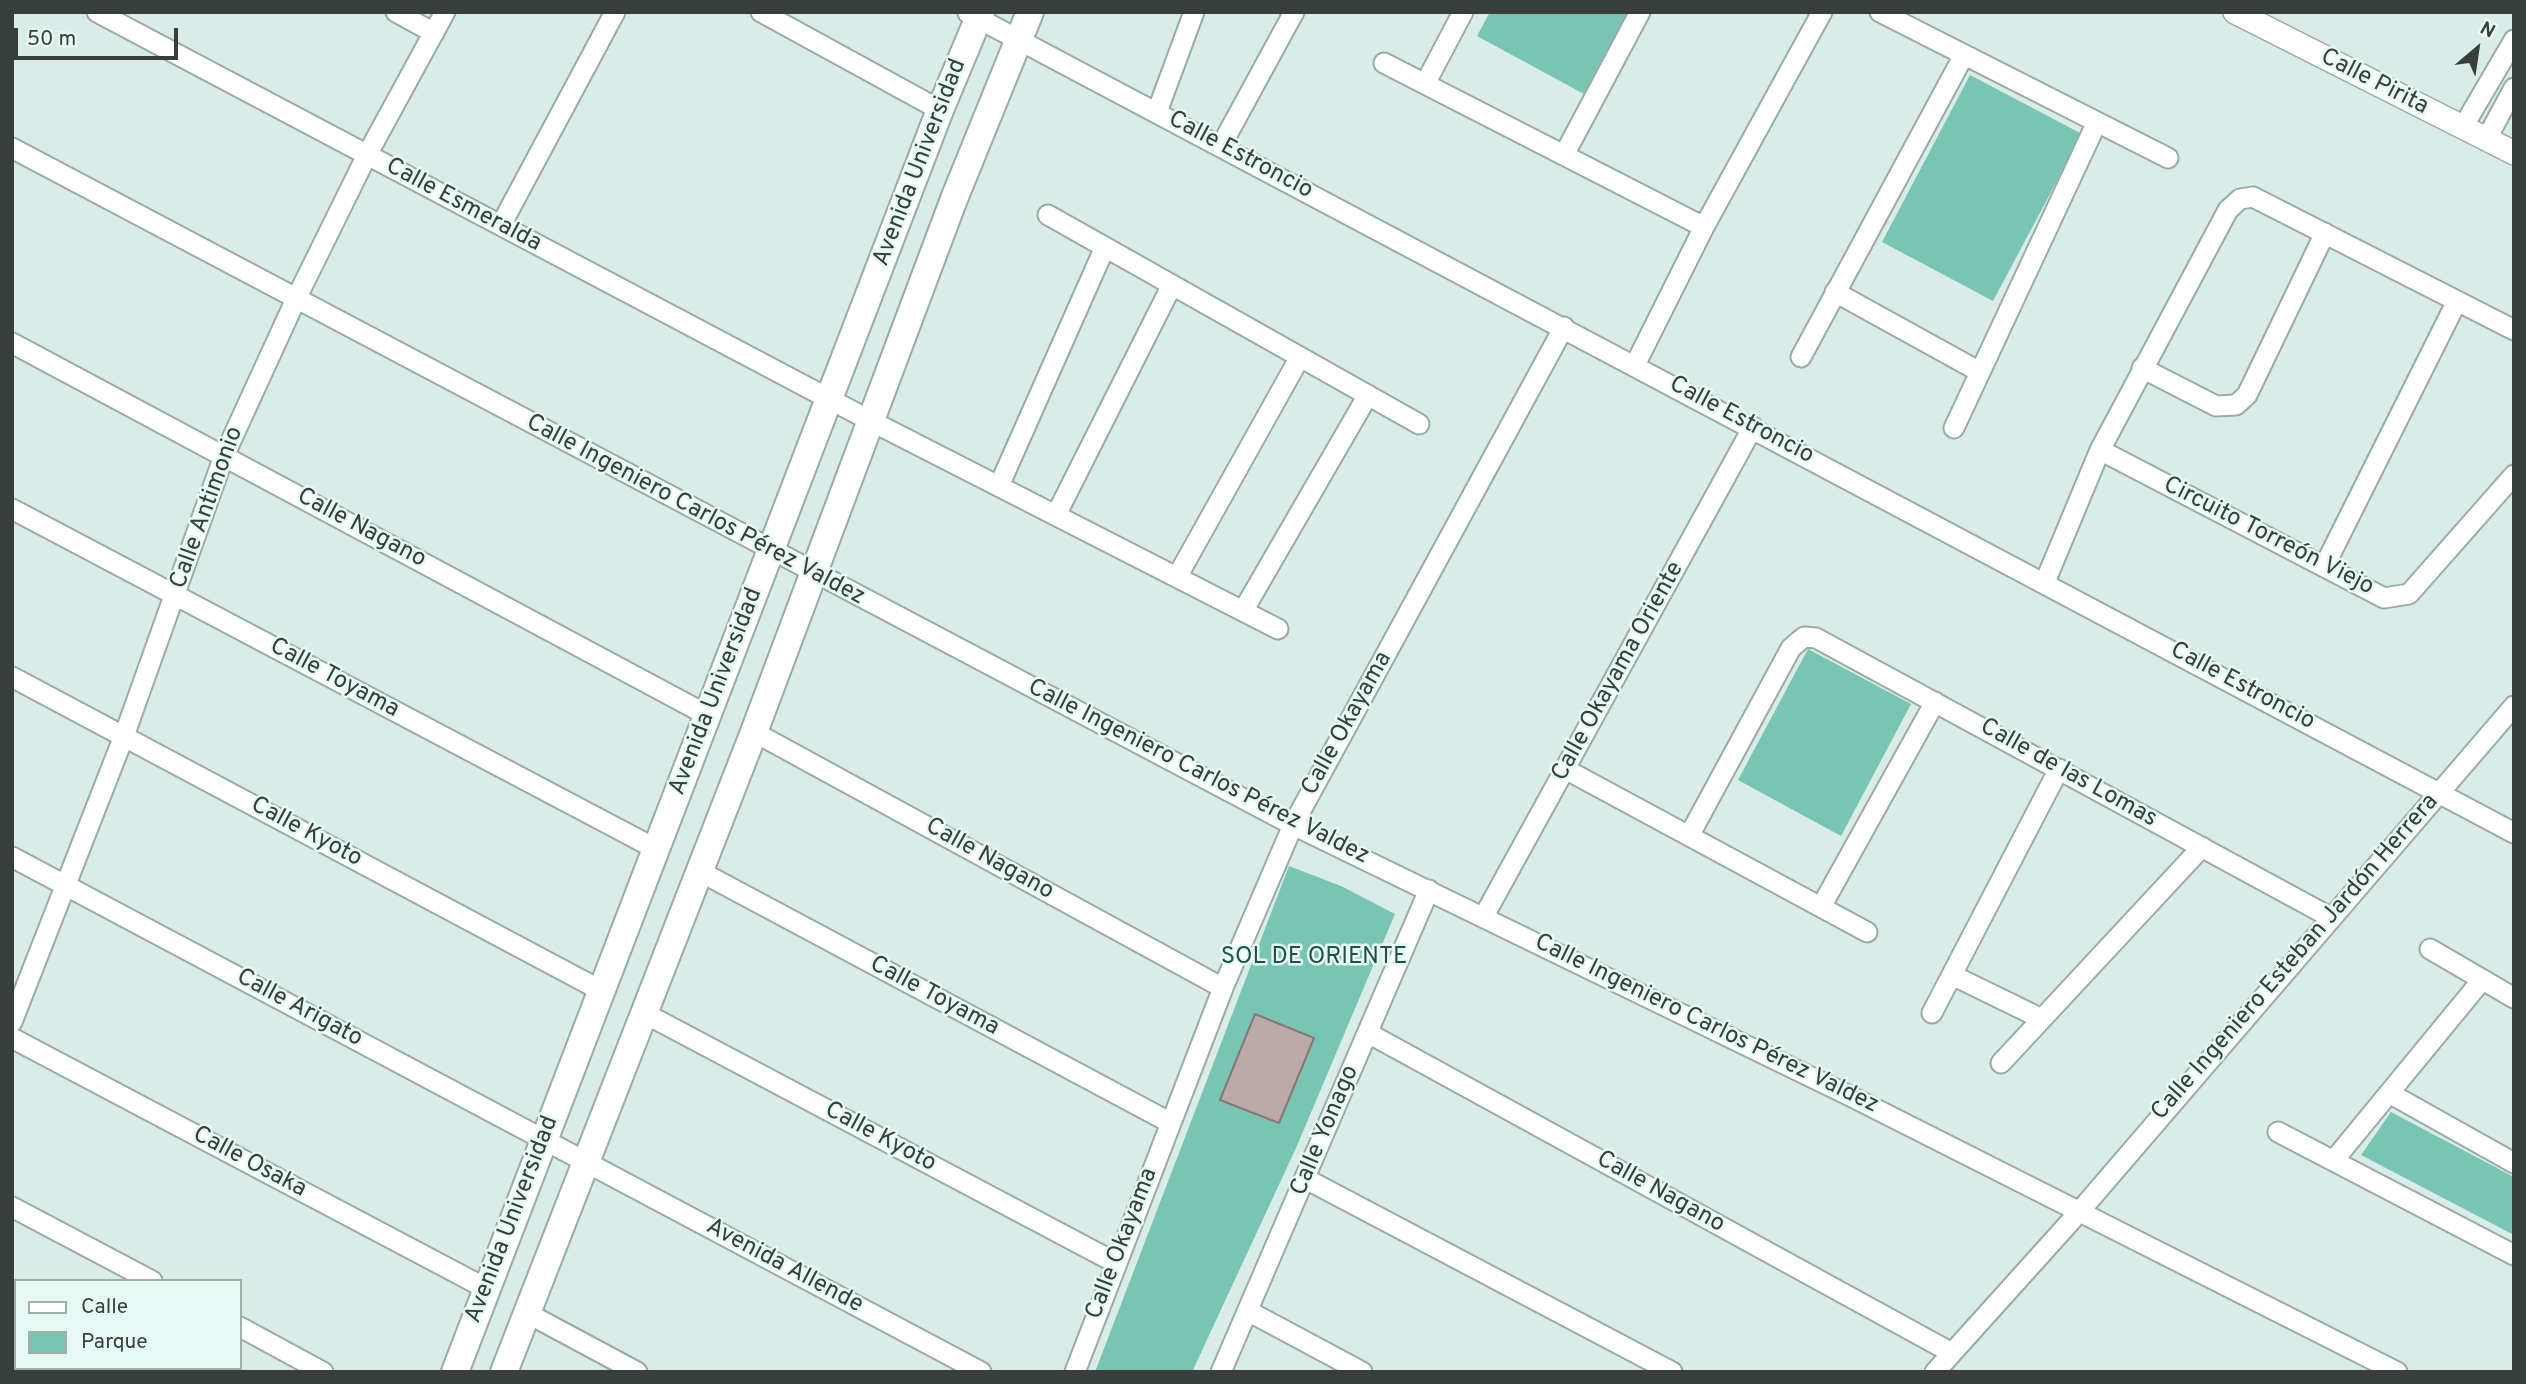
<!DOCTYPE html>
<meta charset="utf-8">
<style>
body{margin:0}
#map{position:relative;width:2526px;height:1384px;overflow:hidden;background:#daece7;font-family:Overpass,sans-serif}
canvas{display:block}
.frame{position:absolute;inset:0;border:14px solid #373e3c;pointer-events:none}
.legend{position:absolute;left:14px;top:1279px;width:228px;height:91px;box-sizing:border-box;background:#e7f9f4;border:2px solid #a1aeaa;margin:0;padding:9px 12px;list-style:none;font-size:21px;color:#373e3c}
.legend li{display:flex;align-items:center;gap:14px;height:35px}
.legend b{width:35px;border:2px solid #a1aeaa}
.north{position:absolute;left:2442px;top:14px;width:70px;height:70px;-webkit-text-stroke:5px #e7f9f4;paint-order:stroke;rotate:29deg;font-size:19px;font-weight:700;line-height:28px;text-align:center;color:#373e3c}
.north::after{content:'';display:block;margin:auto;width:24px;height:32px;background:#373e3c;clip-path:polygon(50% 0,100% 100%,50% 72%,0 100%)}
.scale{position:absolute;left:14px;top:28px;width:164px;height:32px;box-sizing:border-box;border:4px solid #373e3c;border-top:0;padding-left:9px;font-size:21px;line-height:24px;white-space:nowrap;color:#373e3c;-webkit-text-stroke:5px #e7f9f4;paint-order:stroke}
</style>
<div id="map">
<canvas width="2526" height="1384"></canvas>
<div class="frame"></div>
<ul class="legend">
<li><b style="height:9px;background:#fff"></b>Calle</li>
<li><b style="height:19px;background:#78c5b4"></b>Parque</li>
</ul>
<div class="north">N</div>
<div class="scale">50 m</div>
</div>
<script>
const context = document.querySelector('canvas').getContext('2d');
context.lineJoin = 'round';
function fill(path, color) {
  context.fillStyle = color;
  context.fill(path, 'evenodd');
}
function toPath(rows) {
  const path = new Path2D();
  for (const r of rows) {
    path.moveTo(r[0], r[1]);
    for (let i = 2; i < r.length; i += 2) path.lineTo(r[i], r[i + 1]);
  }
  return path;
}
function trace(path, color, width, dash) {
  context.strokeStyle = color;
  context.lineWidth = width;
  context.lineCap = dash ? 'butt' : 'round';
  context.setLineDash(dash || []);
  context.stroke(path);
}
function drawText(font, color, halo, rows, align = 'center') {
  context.font = font + ' Overpass,sans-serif';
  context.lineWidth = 5;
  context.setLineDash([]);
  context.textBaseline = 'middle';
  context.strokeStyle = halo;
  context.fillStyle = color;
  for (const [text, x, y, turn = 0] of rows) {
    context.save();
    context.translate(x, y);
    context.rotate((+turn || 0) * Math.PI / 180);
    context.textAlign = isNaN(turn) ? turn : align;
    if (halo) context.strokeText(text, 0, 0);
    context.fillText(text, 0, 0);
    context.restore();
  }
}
const green = toPath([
 [1490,12,1643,12,1595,100,1477,36],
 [1970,75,2082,134,1993,301,1882,242],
 [1808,649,1911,704,1841,836,1738,780],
 [1289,866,1341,886,1395,914,1296,1148,1192,1372,1095,1372],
 [2391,1112,2514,1177,2514,1235,2361,1155]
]);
const building = toPath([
 [1255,1014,1314,1038,1279,1123,1220,1100,1255,1014]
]);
const minor = toPath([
 [97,12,869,420,1278,629],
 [396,12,434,33],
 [761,12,940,110],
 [1880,12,2168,158],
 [968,13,2514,833],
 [1384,63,1704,227],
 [1425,84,1463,12],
 [1157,112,1194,12],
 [2463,127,2514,40],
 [2486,140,2514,88],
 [1221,146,1294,12],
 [12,148,1293,825,1852,1097,2397,1372],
 [1564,155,1640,12],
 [1048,215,1419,424],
 [501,225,615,12],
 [1835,292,1980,372],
 [12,343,709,716],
 [1801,357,1964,55],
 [1635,365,1704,227,1822,12],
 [2142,368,2216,406,2236,405,2247,395,2325,233],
 [1954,428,2097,122],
 [2100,450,2384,598,2409,594,2514,475],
 [999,486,1105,247],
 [12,509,656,849],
 [1056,515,1172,285],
 [2325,565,2457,301],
 [1177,577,1300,357],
 [2045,582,2100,450,2228,210,2240,199,2253,197,2514,330],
 [1243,611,1368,395],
 [12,677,600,990],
 [754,732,1223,988],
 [1565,769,1867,932],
 [1689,836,1791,648,1804,637,1816,638,2330,917],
 [12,857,981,1372],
 [699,871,1169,1122],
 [1821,907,1935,702],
 [1484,916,1753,427],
 [2430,949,2514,998],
 [1952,975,2042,1019],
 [644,1013,1116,1263],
 [1932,1013,2059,769],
 [12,1022,124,736,224,456,296,299,367,155,445,12],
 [1368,1033,1952,1353],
 [12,1038,487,1289],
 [2001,1063,2202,847],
 [2389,1093,2514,1163],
 [2278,1132,2514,1255],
 [2334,1160,2482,980],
 [1306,1179,1672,1372],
 [12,1207,152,1281],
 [1248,1311,1362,1372],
 [527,1313,637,1372],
 [240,1327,323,1372],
 [49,1372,51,1368],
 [1075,1372,1223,988,1293,825,1564,327],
 [1221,1372,1429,890],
 [1935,1372,2080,1211,2514,706]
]);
const tertiary = toPath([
 [2235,12,2514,153]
]);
const secondary = toPath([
 [455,1372,940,110,981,12],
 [504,1372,754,732,954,199,1030,12]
]);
const streetNames = [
 ["Calle Pirita",2374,83,27],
 ["Calle Estroncio",1240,156,28],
 ["Avenida Universidad",921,163,-69],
 ["Calle Esmeralda",463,206,28],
 ["Calle Estroncio",1741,421,28],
 ["Calle Antimonio",208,508,-70],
 ["Calle Ingeniero Carlos Pérez Valdez",695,511,28],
 ["Calle Nagano",361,529,28],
 ["Circuito Torreón Viejo",2268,537,27],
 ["Calle Okayama Oriente",1619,672,-61],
 ["Calle Toyama",334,679,28],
 ["Calle Estroncio",2242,687,28],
 ["Avenida Universidad",717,692,-69],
 ["Calle Okayama",1348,724,-61],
 ["Calle Ingeniero Carlos Pérez Valdez",1198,773,27],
 ["Calle de las Lomas",2068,774,29],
 ["Calle Kyoto",306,833,28],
 ["Calle Nagano",989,860,29],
 ["Calle Ingeniero Esteban Jardón Herrera",2296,958,-49],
 ["Calle Toyama",934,997,28],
 ["Calle Arigato",299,1009,28],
 ["Calle Ingeniero Carlos Pérez Valdez",1706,1025,26],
 ["Calle Yonago",1326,1131,-67],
 ["Calle Kyoto",880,1138,28],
 ["Calle Osaka",249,1163,28],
 ["Calle Nagano",1660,1193,29],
 ["Avenida Universidad",513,1220,-69],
 ["Calle Okayama",1123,1244,-69],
 ["Avenida Allende",784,1267,28]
];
const parkNames = [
 ["SOL DE ORIENTE",1314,958]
];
fill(green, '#78c5b4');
fill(building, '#bbaaa7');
trace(building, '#877875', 2);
trace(minor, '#9aaba7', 23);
trace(tertiary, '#9aaba7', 26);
trace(secondary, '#9aaba7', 30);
trace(minor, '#fff', 19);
trace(tertiary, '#fff', 23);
trace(secondary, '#fff', 26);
drawText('24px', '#373e3c', '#e7f9f4', streetNames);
drawText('24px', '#1e5046', '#e7f9f4', parkNames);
</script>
